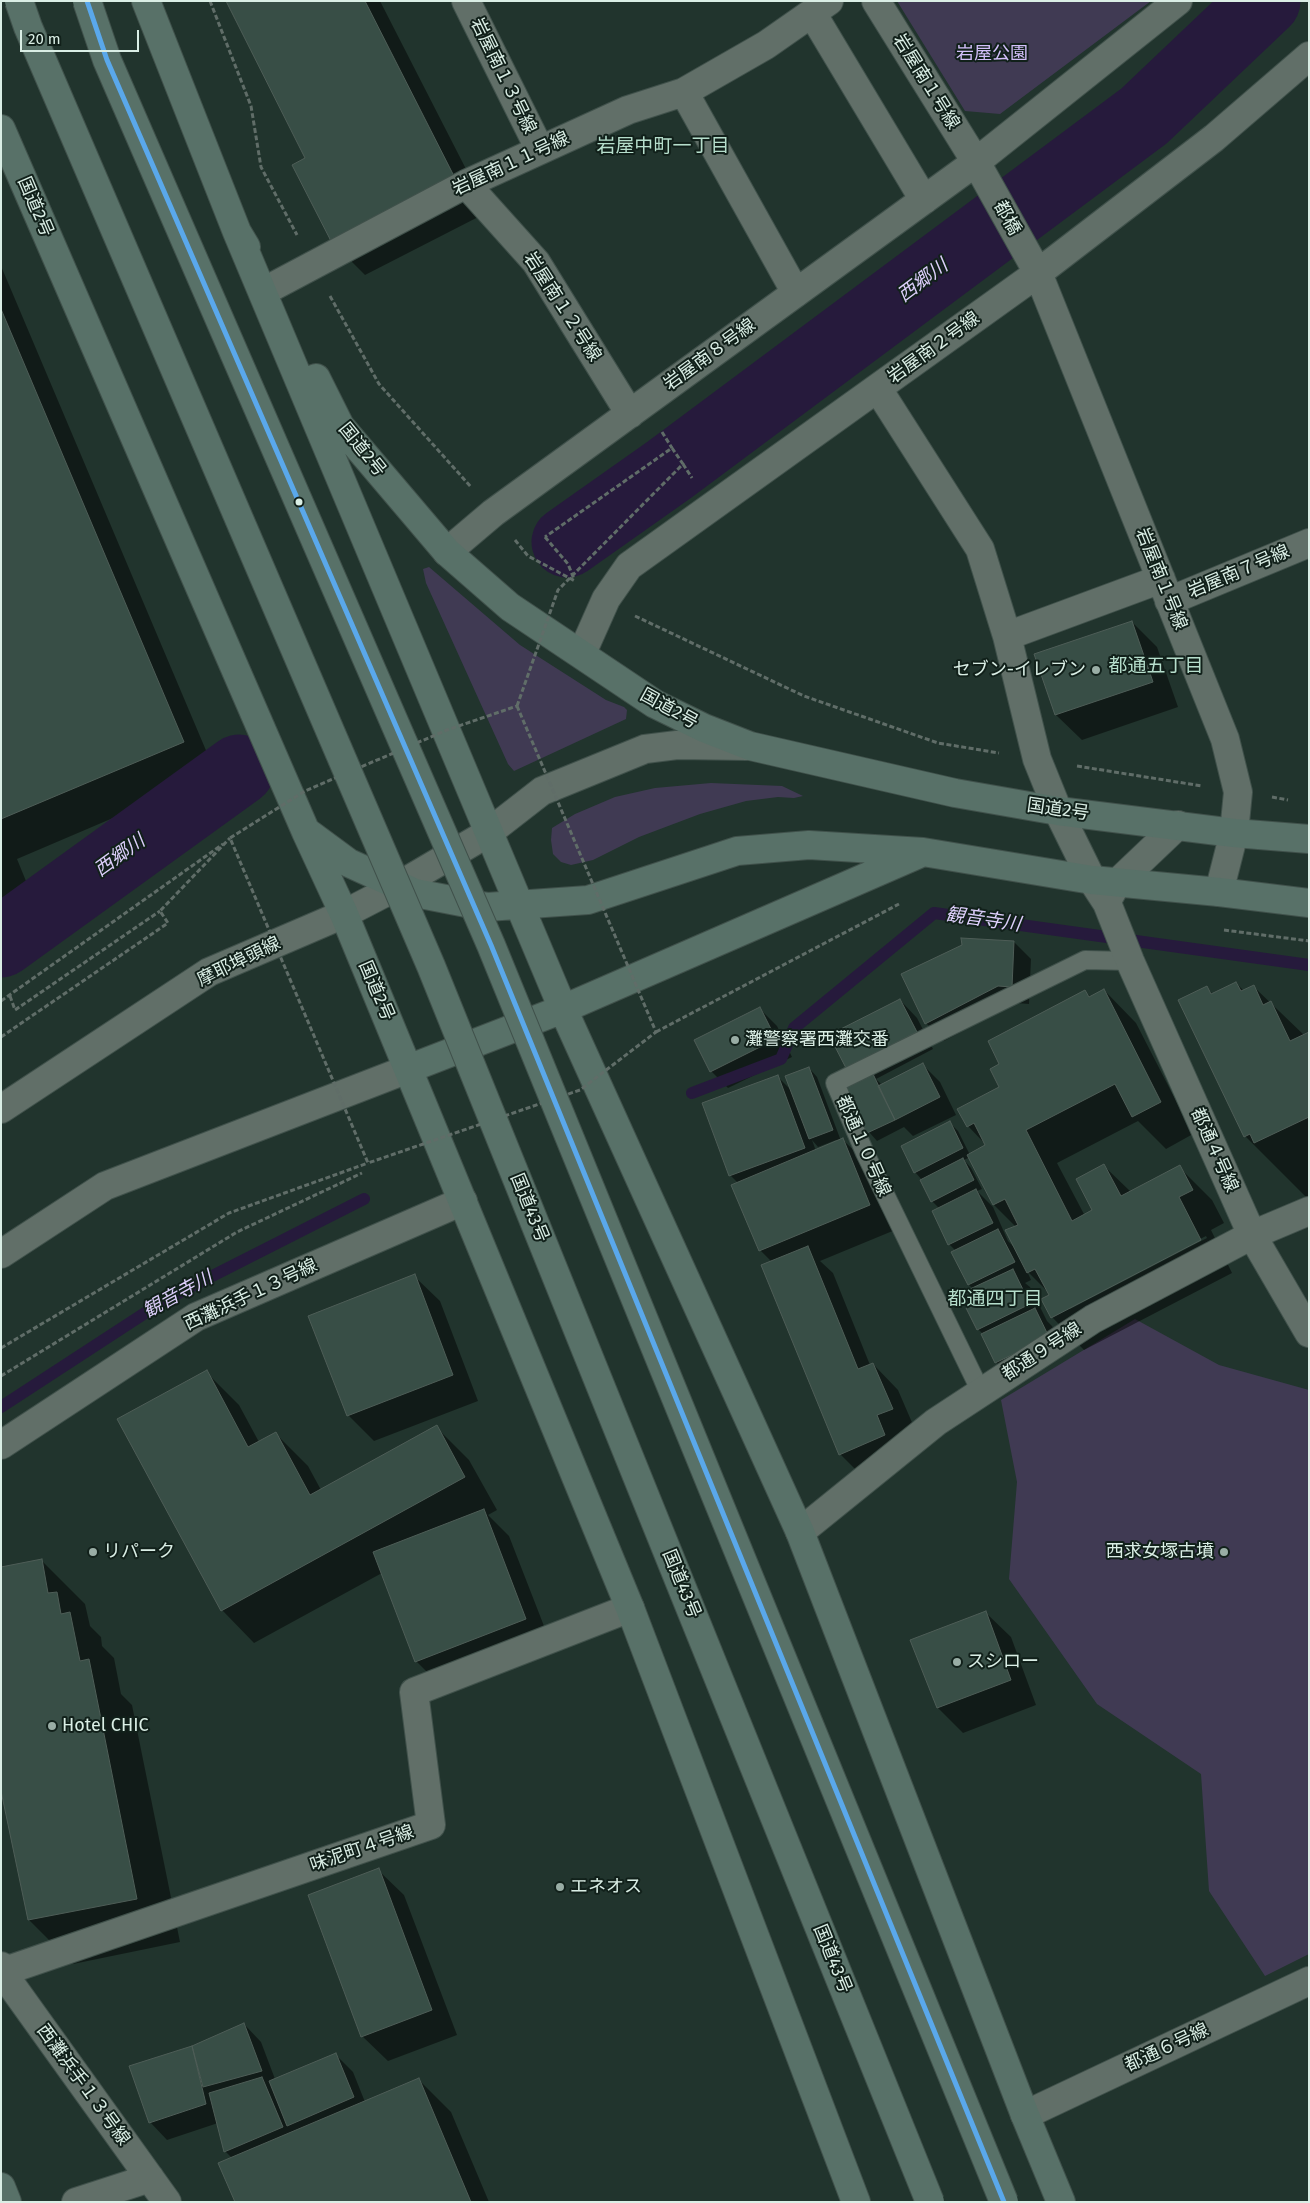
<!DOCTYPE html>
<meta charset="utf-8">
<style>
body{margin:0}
#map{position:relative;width:1310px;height:2203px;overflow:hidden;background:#21342d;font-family:"Fira Sans",sans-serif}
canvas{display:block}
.frame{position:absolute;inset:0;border:2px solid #daeee5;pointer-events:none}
.scale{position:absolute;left:20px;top:30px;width:119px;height:22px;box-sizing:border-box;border:2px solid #daeee5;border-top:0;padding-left:6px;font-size:15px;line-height:18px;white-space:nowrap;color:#daeee5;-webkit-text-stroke:4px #11201a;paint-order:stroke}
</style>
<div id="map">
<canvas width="1310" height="2203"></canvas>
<div class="frame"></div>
<div class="scale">20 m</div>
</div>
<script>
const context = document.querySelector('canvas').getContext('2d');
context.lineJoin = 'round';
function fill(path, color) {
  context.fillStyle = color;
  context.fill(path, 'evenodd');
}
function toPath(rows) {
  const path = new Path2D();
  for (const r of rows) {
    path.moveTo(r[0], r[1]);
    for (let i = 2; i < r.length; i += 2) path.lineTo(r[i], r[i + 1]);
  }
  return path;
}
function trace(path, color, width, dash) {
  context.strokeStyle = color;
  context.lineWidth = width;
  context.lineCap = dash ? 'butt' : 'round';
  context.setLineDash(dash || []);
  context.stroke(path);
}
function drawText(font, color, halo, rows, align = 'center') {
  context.font = font + ' "Fira Sans","Noto Sans JP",sans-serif';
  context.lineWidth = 4;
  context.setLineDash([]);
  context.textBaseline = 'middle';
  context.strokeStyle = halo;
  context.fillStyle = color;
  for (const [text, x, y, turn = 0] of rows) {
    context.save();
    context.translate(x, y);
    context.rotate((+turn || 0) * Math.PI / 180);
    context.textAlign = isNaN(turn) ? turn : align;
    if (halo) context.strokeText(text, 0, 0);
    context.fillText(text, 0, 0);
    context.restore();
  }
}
const green = toPath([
 [897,1,1151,1,1000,114,965,111],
 [429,567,520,645,606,700,624,707,627,710,626,719,514,771,508,764,426,583,423,569],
 [711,783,782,786,803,796,794,798,778,797,746,801,700,814,639,837,593,860,571,865,561,862,553,854,551,840,552,828,575,814,615,797,655,788],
 [1135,1319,1219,1365,1309,1390,1309,1954,1265,1976,1209,1891,1201,1774,1097,1704,1009,1579,1017,1482,1001,1400]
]);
const shadow = toPath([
 [227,1,380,1,488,212,365,275,333,243,307,159],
 [1,266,216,774,17,859,37,908,1,922],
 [1132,622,1157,647,1178,707,1082,740,1056,715,1036,655],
 [1014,942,1031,959,1029,1004,1016,1003,944,1041,926,1023,903,975],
 [1236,983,1244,991,1254,987,1304,1035,1309,1033,1309,1196,1306,1197,1245,1136,1180,1000,1206,988,1213,994],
 [1104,990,1136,1023,1193,1134,1166,1149,1138,1121,1057,1163,1085,1216,1094,1211,1104,1166,1131,1192,1179,1167,1212,1200,1224,1223,1211,1230,1232,1273,1084,1350,1052,1317,1049,1293,1027,1271,1031,1280,1025,1283,1030,1287,1047,1321,1052,1326,1066,1354,1014,1380,997,1363,983,1334,978,1329,979,1303,973,1289,969,1285,953,1253,956,1251,949,1244,939,1208,932,1201,922,1180,915,1172,950,1123,958,1131,970,1155,987,1146,968,1126,1001,1087,1001,1065,1085,992,1091,997],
 [970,1157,994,1205,1016,1227,1015,1248,1008,1241,993,1207,977,1191,982,1189,971,1168,964,1160],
 [1206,1236,1207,1238,1070,1309,1070,1306],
 [900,1000,917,1018,933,1049,876,1079,882,1085,923,1065,940,1082,956,1115,913,1136,904,1127,877,1141,869,1132,861,1081,847,1067],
 [760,1009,777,1026,792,1057,728,1088,711,1071],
 [809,1068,817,1077,841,1141,843,1140,869,1165,895,1230,820,1261,833,1273,870,1365,873,1364,898,1390,917,1434,902,1441,910,1461,865,1479,840,1454,772,1262,760,1250,738,1183,730,1175,777,1076,792,1091],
 [812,1140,818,1147,836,1140,837,1142,816,1151],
 [414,1276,440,1301,478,1401,374,1441,348,1415],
 [206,1372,239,1405,259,1442,275,1433,308,1466,321,1490,436,1427,469,1460,497,1510,488,1515,509,1536,551,1644,441,1686,416,1661,382,1573,254,1643,222,1610],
 [41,1560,85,1604,90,1626,101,1637,102,1646,114,1658,121,1694,132,1705,180,1942,73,1964,29,1920,1,1784],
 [985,1612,1011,1637,1036,1705,963,1733,938,1708,912,1641],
 [378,1870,404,1895,457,2035,388,2061,362,2036],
 [244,2024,261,2042,275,2079,335,2054,353,2072,365,2102,418,2079,451,2112,489,2202,236,2202,232,2158,225,2151,218,2123,167,2140,150,2122,192,2047]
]);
const stream = toPath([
 [692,1093,781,1059,794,1028,934,913,1309,965],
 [1,1407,165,1300,364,1199]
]);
const river = toPath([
 [567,542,669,470,1144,116,1265,1],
 [1,942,239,770]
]);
const building = toPath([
 [226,1,365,1,456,180,332,243,292,165,305,158,226,1],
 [1,309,184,742,1,819,1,309],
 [1132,621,1153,682,1055,715,1034,654,1132,621],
 [961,938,1014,941,1012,987,998,986,925,1024,901,974,962,945,961,938],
 [1236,982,1241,991,1254,985,1263,1005,1271,1001,1290,1041,1309,1032,1309,1117,1254,1143,1250,1134,1244,1137,1178,1000,1207,986,1211,994,1236,982],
 [1104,989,1161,1102,1132,1117,1115,1084,1026,1130,1072,1221,1092,1210,1076,1179,1104,1164,1121,1196,1180,1165,1193,1190,1179,1197,1201,1240,1051,1318,1041,1299,1049,1295,1035,1269,1027,1273,1005,1230,1018,1225,1005,1199,993,1205,967,1155,985,1145,974,1123,967,1127,957,1109,999,1087,990,1069,999,1064,988,1041,1085,990,1089,997,1104,989],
 [900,999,917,1032,846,1068,829,1035,900,999],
 [760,1007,776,1039,710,1072,694,1040,760,1007],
 [923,1063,940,1097,895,1120,878,1086,923,1063],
 [809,1067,833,1130,809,1139,785,1076,809,1067],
 [873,1074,895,1120,867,1133,845,1088,873,1074],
 [778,1075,805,1148,729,1176,702,1103,778,1075],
 [950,1121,963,1148,914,1173,901,1146,950,1121],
 [843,1138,870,1205,759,1251,731,1185,843,1138],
 [963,1158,974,1180,931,1202,920,1180,963,1158],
 [976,1189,993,1223,948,1245,932,1211,976,1189],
 [998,1229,1015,1262,968,1285,951,1252,998,1229],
 [808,1246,858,1369,873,1363,893,1409,877,1415,885,1435,839,1455,761,1265,808,1246],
 [1013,1269,1030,1304,977,1330,966,1308,977,1302,970,1289,1013,1269],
 [415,1274,453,1375,347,1416,308,1316,415,1274],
 [1035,1308,1049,1337,995,1363,981,1334,1035,1308],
 [207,1370,248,1447,276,1432,310,1495,437,1425,465,1477,221,1611,117,1419,207,1370],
 [484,1509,526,1619,415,1662,373,1552,484,1509],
 [42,1559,48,1593,57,1592,61,1614,70,1612,80,1661,89,1659,137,1899,28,1920,1,1791,1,1567,42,1559],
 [986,1611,1011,1680,937,1708,910,1640,986,1611],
 [379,1868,432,2010,361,2037,308,1895,379,1868],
 [244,2023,262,2071,203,2087,192,2046,244,2023],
 [192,2046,206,2104,149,2123,129,2066,192,2046],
 [336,2053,354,2097,287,2126,269,2081,336,2053],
 [262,2077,283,2127,224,2152,209,2093,262,2077],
 [419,2078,471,2202,235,2202,218,2163,419,2078]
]);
const path = toPath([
 [210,1,251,106,261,167,297,235],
 [330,296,379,384,471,487],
 [662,432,672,448],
 [683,464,692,478],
 [545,537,568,564,574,579],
 [515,540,528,556,575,581],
 [635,616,804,696,938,743,999,753],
 [1077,766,1202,786],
 [1272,797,1288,800],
 [1224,930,1309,941],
 [10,996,15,1010,160,911],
 [1,1001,223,844],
 [656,1032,899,904],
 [1,1037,168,923,160,911,230,838],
 [1,1348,229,1213,368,1163],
 [1,1376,237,1232,362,1173]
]);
const lane = toPath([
 [981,1392,865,1153,835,1083,1085,960,1130,961]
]);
const street = toPath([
 [466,1,540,150],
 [876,1,976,162,1038,273,1225,739,1238,792,1234,833,1219,892],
 [812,13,924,200],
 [684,92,796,293],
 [466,184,536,262,630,414],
 [272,287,466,184,628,110,684,92,766,45,829,1],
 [878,389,980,549,1007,636],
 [447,552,493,513,976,162,1178,1],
 [1161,579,1007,636,1037,759,1058,811,1092,880,1107,903,1130,961,1252,1235,1309,1333],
 [1169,601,1309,543],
 [582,653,606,599,629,566,1038,273,1214,138,1309,56],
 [1108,899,1117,883,1178,825],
 [1,1445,196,1317,463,1201],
 [800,1532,936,1422,1093,1319,1252,1235,1309,1211],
 [1,1966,2,1972,167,2202],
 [2,1972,431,1825,414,1692,630,1608],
 [1025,2115,1309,1981],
 [76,2202,150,2178]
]);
const secondary = toPath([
 [1,1109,209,972,344,914,398,886,488,833,542,791,645,749,677,745,747,746],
 [1,1254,105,1186,408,1069]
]);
const highway = toPath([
 [146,1,237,232,246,247],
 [1,129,306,832,344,914,408,1069,630,1608,856,2202],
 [237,232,563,1009,800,1532,1025,2115,1061,2202],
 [316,378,340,426,447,552,510,607,655,704,704,728,750,746,955,793,1058,811,1234,833,1309,839],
 [307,832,349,863,415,893,487,907,588,900,737,851,809,845,923,852,1092,880,1219,892,1309,903],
 [408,1069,563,1009,919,854],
 [1,2187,7,2202]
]);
const pathBridge = toPath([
 [517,706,656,1032,580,1090,368,1163,230,838,305,791,447,730,517,706],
 [517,706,558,590,683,464,672,448,545,537]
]);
const highwayBridge = toPath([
 [19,1,28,27,431,966,930,2202],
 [87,1,107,60,491,945,1004,2202]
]);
const bus1 = toPath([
 [87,1,107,60,491,945,1004,2202]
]);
const markers = [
 [299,502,4.5,"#daeee5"],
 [1096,670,5,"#99ada5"],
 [735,1040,5,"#99ada5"],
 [93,1552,5,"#99ada5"],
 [1224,1552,5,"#99ada5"],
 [957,1662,5,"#99ada5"],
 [52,1726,5,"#99ada5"],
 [560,1887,5,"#99ada5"]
];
const parkNames = [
 ["岩屋公園",992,54]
];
const streetNames = [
 ["岩屋南１３号線",503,76,64],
 ["岩屋南１号線",926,82,58],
 ["岩屋南１１号線",511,164,-25],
 ["国道2号",35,207,67],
 ["都橋",1007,218,61],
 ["岩屋南１２号線",562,307,57],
 ["岩屋南２号線",934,348,-36],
 ["岩屋南８号線",710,355,-36],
 ["国道2号",362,450,51],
 ["岩屋南７号線",1239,572,-23],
 ["岩屋南１号線",1161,579,68],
 ["国道2号",669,709,29],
 ["国道2号",1058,810,8],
 ["摩耶埠頭線",239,962,-26],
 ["国道2号",376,991,67],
 ["都通１０号線",863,1146,66],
 ["都通４号線",1214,1150,66],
 ["国道43号",529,1208,68],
 ["西灘浜手１３号線",251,1295,-25],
 ["都通９号線",1042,1352,-33],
 ["国道43号",681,1584,68],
 ["味泥町４号線",362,1849,-19],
 ["国道43号",832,1959,68],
 ["都通６号線",1167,2048,-25],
 ["西灘浜手１３号線",83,2085,54]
];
const poiNames = [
 ["セブン-イレブン",1086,670,"right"],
 ["灘警察署西灘交番",745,1040],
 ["リパーク",103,1552],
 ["西求女塚古墳",1214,1552,"right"],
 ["スシロー",967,1662],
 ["Hotel CHIC",62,1726],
 ["エネオス",570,1887]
];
const neighbourhoodNames = [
 ["岩屋中町一丁目",663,147],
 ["都通五丁目",1156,667],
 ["都通四丁目",995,1300]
];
const waterNames = [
 ["西郷川",923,281,-37],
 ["西郷川",120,856,-36],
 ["観音寺川",983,920,8],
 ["観音寺川",178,1295,-29]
];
fill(green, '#403a53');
fill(shadow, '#0007');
trace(stream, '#261a3c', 12);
trace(river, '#261a3c', 71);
fill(building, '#384e46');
trace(building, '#4e5d57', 1);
trace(lane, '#40514b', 20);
trace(street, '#40514b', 30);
trace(secondary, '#40514b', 30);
trace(highway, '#40514b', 30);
trace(path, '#606d68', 3, [5, 2.5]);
trace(lane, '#616f68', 18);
trace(street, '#616f68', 28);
trace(secondary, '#616f68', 28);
trace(highway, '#587168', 28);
trace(highwayBridge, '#40514b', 30, []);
trace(pathBridge, '#606d68', 3, [5, 2.5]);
trace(highwayBridge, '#587168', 28);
trace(bus1, '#5aa8eb', 5);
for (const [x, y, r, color] of markers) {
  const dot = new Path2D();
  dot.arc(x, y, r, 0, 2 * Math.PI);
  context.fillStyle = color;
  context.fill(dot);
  trace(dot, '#11201a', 2);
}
drawText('18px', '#d2bff9', '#11201a', parkNames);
drawText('18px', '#daeee5', '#11201a', streetNames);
drawText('18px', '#daeee5', '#11201a', poiNames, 'left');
drawText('19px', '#b6decc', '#11201a', neighbourhoodNames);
drawText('italic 19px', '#dccefa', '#11201a', waterNames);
</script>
